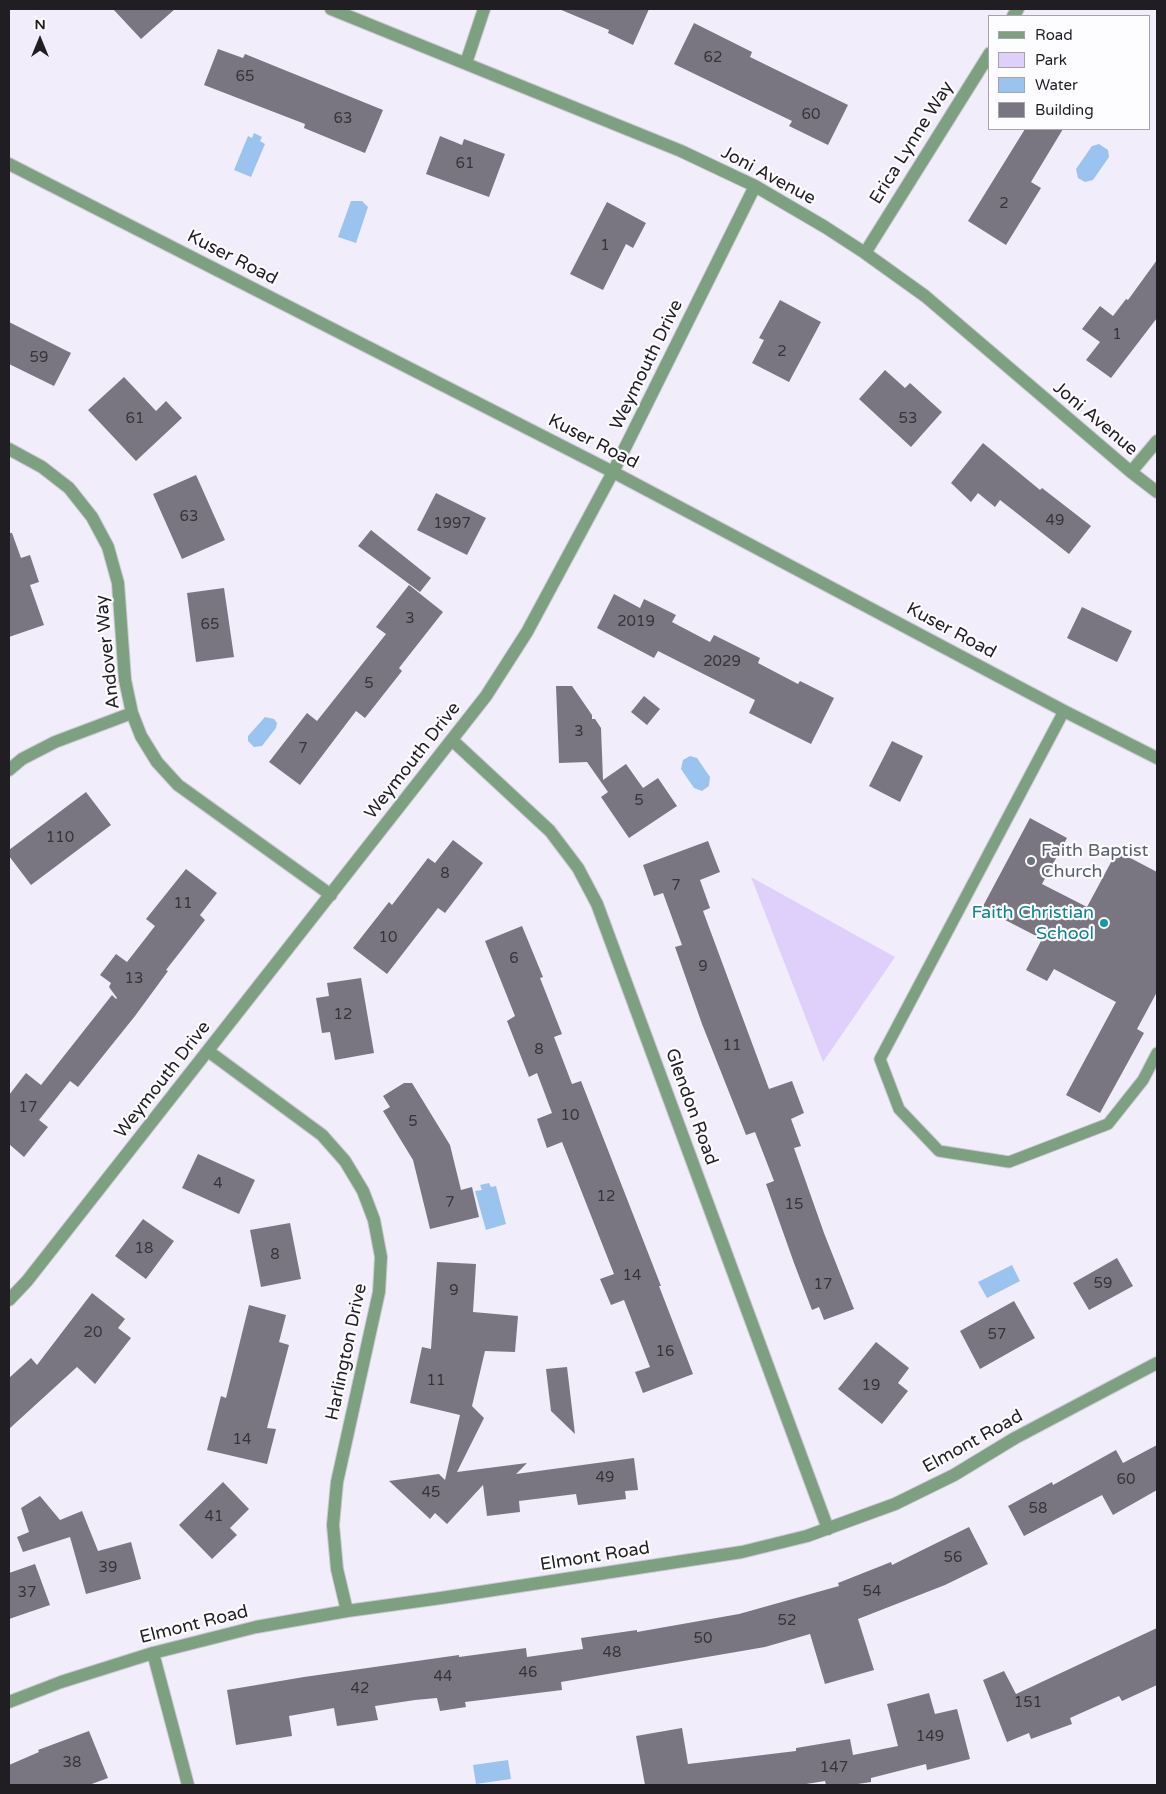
<!DOCTYPE html>
<style>
body{margin:0}
#map{position:relative;width:1166px;height:1794px;overflow:hidden;background:#f1edfa;font-family:"Varela Round",sans-serif}
canvas{display:block}
.frame{position:absolute;inset:0;border:10px solid #201e23;pointer-events:none}
.legend{position:absolute;left:988px;top:15px;width:162px;height:115px;box-sizing:border-box;background:#fdfcff;border:1px solid #a5a3a7;margin:0;padding:6px 9px;list-style:none;font-size:15px;color:#201e23}
.legend li{display:flex;align-items:center;gap:10px;height:25px}
.legend b{width:25px;border:1px solid #a5a3a7}
.north{position:absolute;left:15px;top:15px;width:50px;height:50px;-webkit-text-stroke:4px #fdfcff;paint-order:stroke;rotate:0deg;font-size:14px;font-weight:700;line-height:20px;text-align:center;color:#201e23}
.north::after{content:'';display:block;margin:auto;width:18px;height:22px;background:#201e23;clip-path:polygon(50% 0,100% 100%,50% 72%,0 100%)}
</style>
<div id="map">
<canvas width="1166" height="1794"></canvas>
<div class="frame"></div>
<ul class="legend">
<li><b style="height:6px;background:#7ca080"></b>Road</li>
<li><b style="height:14px;background:#dfcffb"></b>Park</li>
<li><b style="height:14px;background:#9ac3f0"></b>Water</li>
<li><b style="height:14px;background:#7a7681"></b>Building</li>
</ul>
<div class="north">N</div>
</div>
<script>
const context = document.querySelector('canvas').getContext('2d');
context.lineJoin = 'round';
function fill(path, color) {
  context.fillStyle = color;
  context.fill(path, 'evenodd');
}
function toPath(rows) {
  const path = new Path2D();
  for (const r of rows) {
    path.moveTo(r[0], r[1]);
    for (let i = 2; i < r.length; i += 2) path.lineTo(r[i], r[i + 1]);
  }
  return path;
}
function trace(path, color, width, dash) {
  context.strokeStyle = color;
  context.lineWidth = width;
  context.lineCap = dash ? 'butt' : 'round';
  context.setLineDash(dash || []);
  context.stroke(path);
}
function drawText(font, color, halo, rows, align = 'center') {
  context.font = font + ' "Varela Round",sans-serif';
  context.lineWidth = 4.5;
  context.setLineDash([]);
  context.textBaseline = 'middle';
  context.strokeStyle = halo;
  context.fillStyle = color;
  for (const [text, x, y, turn = 0] of rows) {
    context.save();
    context.translate(x, y);
    context.rotate((+turn || 0) * Math.PI / 180);
    context.textAlign = isNaN(turn) ? turn : align;
    if (halo) context.strokeText(text, 0, 0);
    context.fillText(text, 0, 0);
    context.restore();
  }
}
const green = toPath([
 [751,877,895,957,823,1062]
]);
const water = toPath([
 [254,133,262,137,260,141,265,144,251,177,234,170,248,136,252,138],
 [1099,144,1108,150,1109,157,1093,180,1085,182,1078,178,1076,169,1092,146],
 [351,201,362,201,368,207,356,243,338,237],
 [265,717,274,719,277,723,276,728,262,746,254,747,248,741,248,736],
 [690,756,697,758,710,777,709,786,702,791,694,788,681,769,683,760],
 [489,1183,491,1187,496,1186,506,1224,486,1230,475,1191,482,1190,480,1185],
 [1012,1265,1020,1281,987,1298,978,1282],
 [508,1760,511,1779,476,1784,473,1765]
]);
const building = toPath([
 [113,9,175,9,141,39],
 [559,9,649,9,633,45,608,33,609,30],
 [694,23,752,52,750,57,848,105,828,145,789,126,792,121,674,64],
 [218,49,243,58,245,54,383,110,365,153,304,128,305,124,204,85],
 [1025,129,1063,129,1031,182,1041,188,1006,245,968,221],
 [440,136,462,145,464,139,505,154,489,197,426,174],
 [607,202,646,223,633,248,626,244,603,290,570,274],
 [1157,260,1157,318,1111,378,1086,360,1100,342,1082,329,1100,306,1113,316,1126,299,1128,300],
 [780,300,821,322,789,382,752,363,764,340,759,338],
 [9,322,71,353,54,386,9,364],
 [885,370,905,388,910,383,942,412,911,447,859,399],
 [124,377,156,411,166,401,182,418,136,461,88,410],
 [983,443,1040,490,1042,488,1091,526,1069,554,1000,500,995,507,978,493,971,502,951,483],
 [196,475,225,540,182,559,153,494],
 [436,493,486,518,467,555,417,530],
 [371,530,431,578,420,592,358,546],
 [9,533,12,533,21,558,30,555,39,582,30,585,44,625,9,637],
 [409,585,443,612,399,668,402,671,365,718,356,711,300,785,269,762,307,713,317,721,386,634,376,627],
 [224,588,234,657,196,662,187,593],
 [614,594,640,608,644,599,676,615,672,622,710,642,714,635,760,658,758,663,798,684,800,681,834,698,811,744,749,713,755,700,658,651,654,658,597,628],
 [1082,607,1132,631,1117,662,1067,638],
 [556,686,572,686,592,715,592,719,595,719,601,728,603,780,626,764,643,788,658,778,677,806,629,838,601,797,608,792,587,762,559,763],
 [644,696,660,709,647,725,631,712],
 [892,741,923,756,900,802,869,786],
 [86,792,111,825,31,885,9,856,9,850],
 [1030,818,1067,838,1042,884,1087,907,1117,851,1157,872,1157,992,1137,1029,1144,1033,1100,1113,1066,1095,1116,1002,1054,969,1047,981,1026,970,1042,939,982,908],
 [453,840,483,863,445,913,438,908,387,974,353,948,389,902,392,905,428,858,435,863],
 [708,841,720,872,700,880,710,908,703,911,769,1089,792,1081,804,1113,791,1119,801,1146,794,1148,824,1233,854,1309,824,1320,819,1307,812,1310,794,1263,766,1184,774,1181,755,1132,746,1135,702,1024,675,947,682,945,663,893,654,896,643,865],
 [186,869,217,893,200,915,205,920,166,970,168,971,135,1016,78,1087,70,1081,39,1120,48,1127,24,1157,9,1144,9,1095,26,1073,41,1085,112,995,116,999,117,998,109,987,111,983,100,975,116,954,127,962,155,926,146,919],
 [522,926,543,977,540,978,562,1034,554,1037,572,1084,581,1081,661,1286,659,1286,693,1374,643,1393,635,1372,650,1367,624,1300,611,1305,600,1279,614,1274,562,1142,547,1148,537,1119,552,1113,537,1073,529,1077,507,1021,515,1016,485,941],
 [361,978,374,1053,335,1060,330,1032,322,1033,316,998,329,996,327,983],
 [404,1083,412,1083,450,1145,461,1190,472,1187,479,1217,430,1229,413,1160,383,1111,390,1107,383,1096],
 [198,1154,255,1180,239,1214,182,1188],
 [143,1219,174,1241,146,1279,115,1256],
 [290,1223,301,1279,261,1287,250,1230],
 [1117,1258,1133,1286,1089,1310,1073,1283],
 [437,1262,476,1264,473,1312,518,1316,515,1352,485,1351,472,1406,484,1418,457,1472,527,1463,516,1474,634,1458,638,1490,625,1491,626,1499,578,1505,576,1494,519,1501,520,1512,487,1516,483,1485,447,1524,435,1513,430,1519,389,1481,439,1474,445,1480,460,1415,410,1403,422,1347,431,1349],
 [92,1293,125,1319,118,1328,131,1338,95,1384,77,1367,9,1429,9,1378,31,1358,37,1365],
 [1014,1301,1035,1338,980,1369,960,1331],
 [249,1305,286,1315,279,1342,289,1345,267,1428,276,1429,267,1464,207,1450,221,1396,226,1398],
 [876,1342,909,1368,898,1383,908,1391,882,1424,838,1389],
 [567,1367,575,1434,551,1411,546,1369],
 [1157,1445,1157,1490,1113,1515,1102,1495,1024,1536,1008,1506,1052,1482,1053,1485,1116,1450,1123,1463],
 [223,1482,249,1509,230,1528,237,1535,212,1559,179,1525],
 [40,1496,60,1520,82,1511,98,1551,131,1542,141,1579,86,1594,70,1537,23,1552,17,1537,29,1532,21,1508],
 [969,1527,988,1564,945,1585,858,1619,874,1670,825,1684,810,1634,765,1647,561,1682,562,1690,465,1702,466,1707,440,1711,437,1698,415,1700,375,1706,378,1720,337,1726,334,1708,289,1716,292,1736,236,1745,227,1690,304,1677,459,1655,459,1657,526,1648,527,1657,583,1649,581,1638,637,1630,637,1632,739,1614,839,1586,838,1583,891,1562,892,1565],
 [35,1564,50,1605,9,1619,9,1573],
 [1157,1628,1157,1685,1122,1701,1119,1696,1070,1718,1072,1724,1031,1739,1029,1733,1007,1742,983,1680,1004,1671,1016,1694],
 [929,1693,935,1714,957,1709,970,1759,927,1770,926,1764,871,1778,871,1782,851,1785,826,1785,825,1781,800,1785,645,1785,636,1736,682,1728,688,1764,796,1751,796,1748,850,1739,853,1755,898,1746,887,1704],
 [89,1731,108,1778,89,1785,9,1785,9,1765,39,1752,38,1750]
]);
const service = toPath([
 [1064,711,880,1059,899,1109,939,1151,1009,1162,1108,1124,1143,1080,1157,1053]
]);
const minor = toPath([
 [331,9,681,151,755,186,825,227,865,253,925,296,1131,472,1157,492],
 [1013,16,1018,9],
 [466,63,484,9],
 [865,253,990,53],
 [9,449,42,467,69,488,92,517,108,547,118,583,125,680,132,713,141,736,157,762,178,785,331,895],
 [1131,472,1157,441],
 [452,740,550,831,578,868,597,904,828,1529],
 [9,770,22,759,55,742,132,713],
 [208,1051,322,1135,345,1161,363,1191,374,1220,381,1257,379,1292,337,1482,333,1525,337,1569,347,1611],
 [9,1300,27,1281,486,696,527,632,613,472,755,186],
 [153,1653,188,1785],
 [9,1702,61,1682,153,1653,256,1627,347,1611,441,1598,742,1552,807,1536,895,1504,954,1475,1015,1438,1157,1363]
]);
const tertiary = toPath([
 [9,164,613,472,1064,711,1157,758]
]);
const markers = [
 [1031,861,5,"#6b7280"],
 [1104,923,5,"#0f9aa8"]
];
const numberNames = [
 ["62",713,58],
 ["65",245,77],
 ["60",811,115],
 ["63",343,119],
 ["61",465,164],
 ["2",1004,204],
 ["1",605,246],
 ["1",1117,335],
 ["2",782,352],
 ["59",39,358],
 ["61",135,419],
 ["53",908,419],
 ["63",189,517],
 ["49",1055,521],
 ["1997",452,524],
 ["3",410,619],
 ["2019",636,622],
 ["65",210,625],
 ["2029",722,662],
 ["5",369,684],
 ["3",579,732],
 ["7",303,749],
 ["5",639,801],
 ["110",60,838],
 ["8",445,874],
 ["7",676,886],
 ["11",183,904],
 ["10",388,938],
 ["6",514,959],
 ["9",703,967],
 ["13",134,979],
 ["12",343,1015],
 ["11",732,1046],
 ["8",539,1050],
 ["17",28,1108],
 ["10",570,1116],
 ["5",413,1122],
 ["4",218,1184],
 ["12",606,1197],
 ["7",450,1203],
 ["15",794,1205],
 ["18",144,1249],
 ["8",275,1255],
 ["14",632,1276],
 ["59",1103,1284],
 ["17",823,1285],
 ["9",454,1291],
 ["20",93,1333],
 ["57",997,1335],
 ["16",665,1352],
 ["11",436,1381],
 ["19",871,1386],
 ["14",242,1440],
 ["49",605,1478],
 ["60",1126,1480],
 ["45",431,1493],
 ["58",1038,1509],
 ["41",214,1517],
 ["56",953,1558],
 ["39",108,1568],
 ["54",872,1592],
 ["37",27,1593],
 ["52",787,1621],
 ["50",703,1639],
 ["48",612,1653],
 ["46",528,1673],
 ["44",443,1677],
 ["42",360,1689],
 ["151",1028,1703],
 ["149",930,1737],
 ["38",72,1763],
 ["147",834,1768]
];
const streetNames = [
 ["Erica Lynne Way",912,143,-58],
 ["Joni Avenue",768,176,28],
 ["Kuser Road",232,258,27],
 ["Weymouth Drive",647,365,-64],
 ["Joni Avenue",1095,419,40],
 ["Kuser Road",593,442,27],
 ["Kuser Road",951,631,28],
 ["Andover Way",108,652,-96],
 ["Weymouth Drive",413,761,-52],
 ["Weymouth Drive",163,1080,-52],
 ["Glendon Road",691,1107,70],
 ["Harlington Drive",347,1352,-78],
 ["Elmont Road",973,1442,-29],
 ["Elmont Road",595,1557,-9],
 ["Elmont Road",194,1625,-14]
];
const worshipNames = [
 ["Faith Baptist",1041,851],
 ["Church",1041,872]
];
const cultureNames = [
 ["Faith Christian",1094,913],
 ["School",1094,934]
];
fill(green, '#dfcffb');
fill(water, '#9ac3f0');
fill(building, '#7a7681');
trace(service, '#cbc8d3', 13);
trace(minor, '#cbc8d3', 14);
trace(tertiary, '#cbc8d3', 14);
trace(service, '#7ca080', 11);
trace(minor, '#7ca080', 12);
trace(tertiary, '#7ca080', 12);
for (const [x, y, r, color] of markers) {
  const dot = new Path2D();
  dot.arc(x, y, r, 0, 2 * Math.PI);
  context.fillStyle = color;
  context.fill(dot);
  trace(dot, '#fdfcff', 2);
}
drawText('15px', '#36343a', null, numberNames);
drawText('18px', '#201e23', '#fdfcff', streetNames);
drawText('18px', '#5b616d', '#fdfcff', worshipNames, 'left');
drawText('18px', '#0d838f', '#fdfcff', cultureNames, 'right');
</script>
